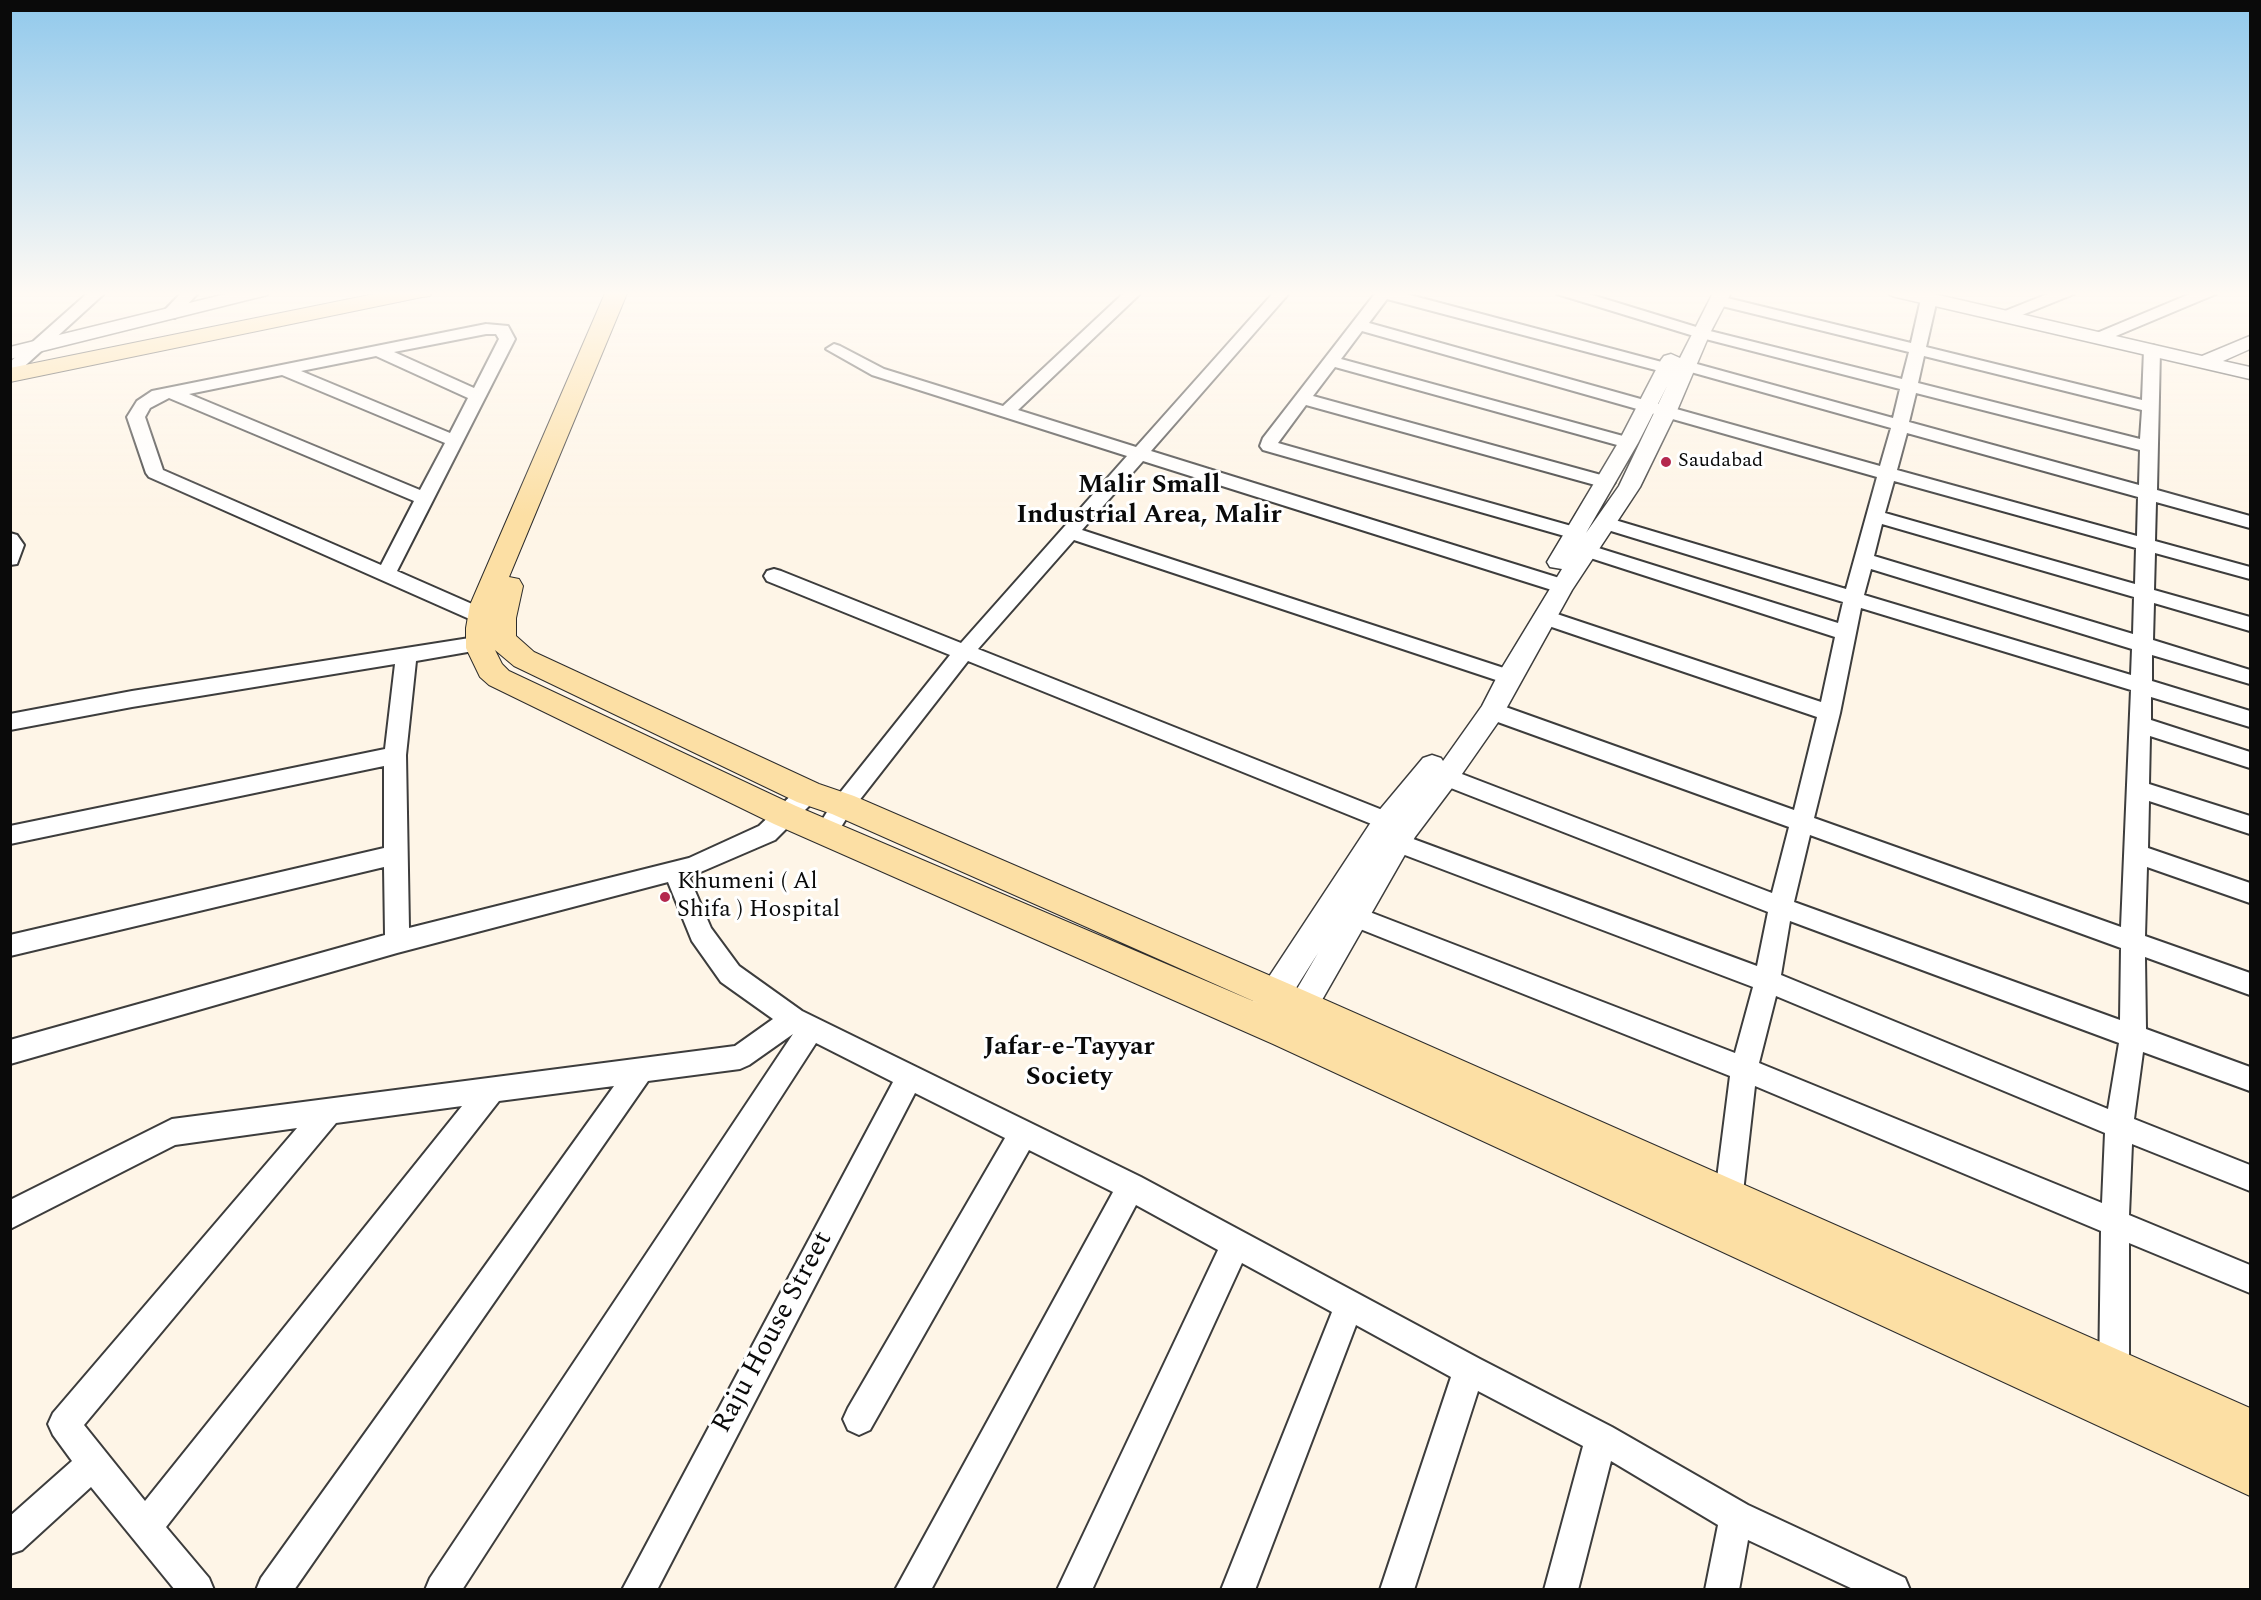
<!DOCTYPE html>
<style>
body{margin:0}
#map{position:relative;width:2261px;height:1600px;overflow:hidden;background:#fef5e7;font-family:Spectral,serif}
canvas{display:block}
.frame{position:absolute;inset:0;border:12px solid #0a0a0a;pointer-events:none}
</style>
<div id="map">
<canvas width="2261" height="1600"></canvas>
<div class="frame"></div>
</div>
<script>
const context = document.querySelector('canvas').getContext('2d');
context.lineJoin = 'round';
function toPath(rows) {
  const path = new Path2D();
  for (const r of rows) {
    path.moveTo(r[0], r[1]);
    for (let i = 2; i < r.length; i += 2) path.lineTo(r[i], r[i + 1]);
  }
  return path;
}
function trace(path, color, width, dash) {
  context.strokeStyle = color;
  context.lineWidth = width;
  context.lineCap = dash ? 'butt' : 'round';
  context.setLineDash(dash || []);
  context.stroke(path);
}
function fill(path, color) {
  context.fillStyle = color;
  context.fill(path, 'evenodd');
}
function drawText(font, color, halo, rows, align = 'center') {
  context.font = font + ' Spectral,serif';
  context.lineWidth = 6;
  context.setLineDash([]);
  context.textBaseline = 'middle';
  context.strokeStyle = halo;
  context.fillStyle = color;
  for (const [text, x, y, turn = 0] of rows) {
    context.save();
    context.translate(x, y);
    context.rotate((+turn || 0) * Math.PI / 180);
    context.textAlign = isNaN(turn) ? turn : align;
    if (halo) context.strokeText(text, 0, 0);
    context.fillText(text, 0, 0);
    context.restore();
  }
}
const minor = toPath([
 [90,291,107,291,16,374,10,376,10,362,90,291],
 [183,291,200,291,175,318,163,318,161,315,163,312,183,291],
 [1126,291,1143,291,1018,410,1136,447,1275,291,1291,291,1151,451,1569,581,1572,586,1569,591,1562,593,1555,591,1143,461,1082,530,1516,672,1519,677,1516,682,1509,685,1502,682,1074,540,978,649,1395,815,1398,821,1395,827,1387,830,1379,827,968,661,851,811,833,840,825,842,817,840,814,833,835,799,950,655,767,581,764,576,767,571,774,569,781,571,961,643,1127,456,872,375,826,349,834,344,840,346,884,369,1003,406,1126,291],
 [1377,291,1395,291,1673,365,1675,368,1667,373,1387,299,1369,323,1880,466,1891,428,1680,369,1678,366,1686,361,1893,418,1900,389,1694,336,1557,294,1554,291,1579,291,1706,330,1902,379,1909,352,1714,304,1711,301,1719,296,1911,343,1921,299,1929,294,1937,299,1926,347,2142,400,2144,350,2152,345,2158,347,2160,350,2157,490,2250,516,2250,528,2156,502,2155,541,2250,567,2250,579,2155,553,2154,590,2250,617,2250,631,2154,603,2153,640,2250,670,2250,684,2152,655,2152,681,2250,711,2250,727,2151,697,2151,720,2250,752,2250,768,2150,736,2149,784,2250,816,2250,834,2149,801,2148,848,2250,883,2250,903,2147,867,2145,936,2250,973,2250,995,2145,957,2146,1029,2250,1067,2250,1091,2143,1052,2134,1119,2250,1165,2250,1191,2132,1144,2129,1215,2250,1265,2250,1293,2129,1243,2129,1379,2125,1390,2114,1394,2103,1390,2099,1379,2101,1231,1755,1086,1741,1210,1737,1220,1727,1224,1717,1220,1713,1210,1730,1076,1345,923,1342,916,1345,909,1354,906,1735,1053,1753,987,1389,849,1385,842,1389,835,1397,833,1757,966,1768,912,1438,783,1435,777,1438,771,1446,768,1454,771,1772,893,1789,827,1484,717,1481,711,1484,705,1492,703,1500,705,1794,810,1817,717,1537,622,1534,617,1537,612,1544,610,1551,612,1821,702,1835,637,1578,554,1576,550,1578,546,1585,544,1592,546,1838,623,1843,602,1598,527,1596,523,1598,519,1605,517,1846,589,1877,477,1362,331,1341,359,1634,439,1637,443,1634,447,1628,448,1335,367,1313,396,1612,478,1615,482,1612,486,1606,488,1306,405,1278,443,1582,529,1584,533,1582,537,1568,537,1263,450,1260,446,1263,438,1377,291],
 [1924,356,2142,410,2140,439,1918,383,1924,356],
 [1916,393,2140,450,2139,485,1909,422,1916,393],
 [1907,433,2138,497,2137,536,1897,470,1907,433],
 [1894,481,2136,548,2135,584,1885,513,1894,481],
 [1882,524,2134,597,2133,634,1874,556,1882,524],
 [1871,569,2132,649,2131,675,1864,595,1871,569],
 [1861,608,2131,690,2121,927,1814,818,1840,713,1861,608],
 [1810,835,2121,948,2120,1020,1794,902,1810,835],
 [1790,921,2119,1043,2108,1109,1781,975,1790,921],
 [1776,996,2105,1133,2102,1203,1759,1063,1776,996],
 [2055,291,2077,291,2074,294,2012,319,2006,321,1998,316,2000,313,2055,291],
 [2197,291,2219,291,2216,294,2104,341,2098,343,2090,338,2092,335,2197,291],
 [486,324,508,326,515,339,397,571,488,611,491,616,488,621,481,623,474,621,149,477,146,473,127,417,137,401,152,391,486,324],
 [486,334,496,334,499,339,474,388,394,352,486,334],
 [376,356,468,398,450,433,301,371,376,356],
 [282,375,445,443,420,490,189,394,282,375],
 [169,398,414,501,381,565,163,470,145,417,150,408,169,398],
 [10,533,17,535,24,545,17,564,10,565,10,533],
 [495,634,502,636,505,641,502,646,416,661,406,755,409,928,689,858,759,826,800,787,808,784,816,787,819,793,816,799,775,840,689,877,711,928,739,966,802,1011,1141,1177,1480,1359,1612,1427,1748,1505,1905,1578,1910,1590,1855,1590,1748,1540,1739,1590,1705,1590,1718,1525,1611,1461,1578,1590,1544,1590,1583,1446,1478,1391,1414,1590,1380,1590,1451,1377,1356,1325,1255,1590,1221,1590,1332,1312,1242,1263,1092,1590,1057,1590,1218,1250,1136,1205,931,1590,895,1590,1113,1192,1029,1150,870,1430,859,1435,848,1430,843,1419,848,1408,1005,1138,915,1093,657,1590,622,1590,893,1082,816,1043,462,1590,425,1590,430,1578,793,1034,749,1065,740,1069,648,1081,294,1590,256,1590,261,1578,614,1086,499,1101,166,1527,209,1578,214,1590,175,1590,91,1487,22,1550,10,1554,10,1516,72,1461,53,1435,48,1424,53,1413,297,1128,175,1145,10,1229,10,1200,172,1119,735,1046,773,1019,721,982,692,941,668,882,397,953,10,1064,10,1040,385,935,384,867,10,956,10,935,384,848,384,766,10,844,10,826,385,749,395,664,132,707,10,730,10,714,132,691,495,634],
 [462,1106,145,1501,84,1425,336,1123,462,1106]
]);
const tertiary = toPath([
 [238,291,270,291,267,295,10,359,10,347,238,291],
 [1714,291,1732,291,1710,333,1676,413,1640,487,1572,590,1501,718,1455,784,1415,837,1302,1035,1291,1039,1280,1035,1276,1025,1318,953,1275,1021,1264,1025,1253,1021,1249,1011,1253,1001,1377,813,1423,758,1432,755,1441,758,1443,761,1482,706,1500,671,1562,569,1550,567,1547,562,1618,443,1661,360,1664,356,1671,354,1680,358,1714,291],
 [1667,386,1619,486,1586,533,1638,443,1667,386],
 [1887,291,1921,291,2202,356,2250,336,2250,349,2223,361,2250,367,2250,379,1896,297,1890,295,1887,291]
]);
const secondary = toPath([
 [389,291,433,291,430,296,422,297,10,382,10,368,389,291],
 [606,291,628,291,509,577,519,579,523,586,516,618,516,636,534,652,819,784,854,796,1287,983,2250,1408,2250,1496,1273,1044,774,824,489,685,480,677,466,648,466,628,470,605,606,291],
 [495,650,514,666,797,802,832,814,1260,1004,796,806,509,671,502,664,495,650]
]);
const markers = [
 [1666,462,6,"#b4284e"],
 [665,897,6,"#b4284e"]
];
const farPoinames = [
 ["Saudabad",1678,462]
];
const poiNames = [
 ["Khumeni ( Al",677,883],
 ["Shifa ) Hospital",677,911]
];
const neighbourhoodNames = [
 ["Malir Small",1149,487],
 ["Industrial Area, Malir",1149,517],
 ["Jafar-e-Tayyar",1069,1049],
 ["Society",1069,1079]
];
const nearStreetnames = [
 ["Raju House Street",774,1333,-62]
];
trace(minor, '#3d3d3d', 4);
trace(tertiary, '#3d3d3d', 3);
trace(secondary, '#2c2c2c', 2);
fill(minor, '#fff');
fill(tertiary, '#fff');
fill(secondary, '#fcdfa4');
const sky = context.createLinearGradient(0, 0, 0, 515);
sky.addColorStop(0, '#91c9ec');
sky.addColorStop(0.57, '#fffaf4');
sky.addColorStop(1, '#fffaf400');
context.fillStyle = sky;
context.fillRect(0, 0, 2261, 515);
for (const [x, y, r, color] of markers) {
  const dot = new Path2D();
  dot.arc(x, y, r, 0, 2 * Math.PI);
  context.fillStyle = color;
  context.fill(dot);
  trace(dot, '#fff', 2);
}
drawText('20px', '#0a0a0a', '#fff', farPoinames, 'left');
drawText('24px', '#0a0a0a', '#fff', poiNames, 'left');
drawText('bold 26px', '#0a0a0a', '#fff', neighbourhoodNames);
drawText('28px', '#0a0a0a', '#fff', nearStreetnames);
</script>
